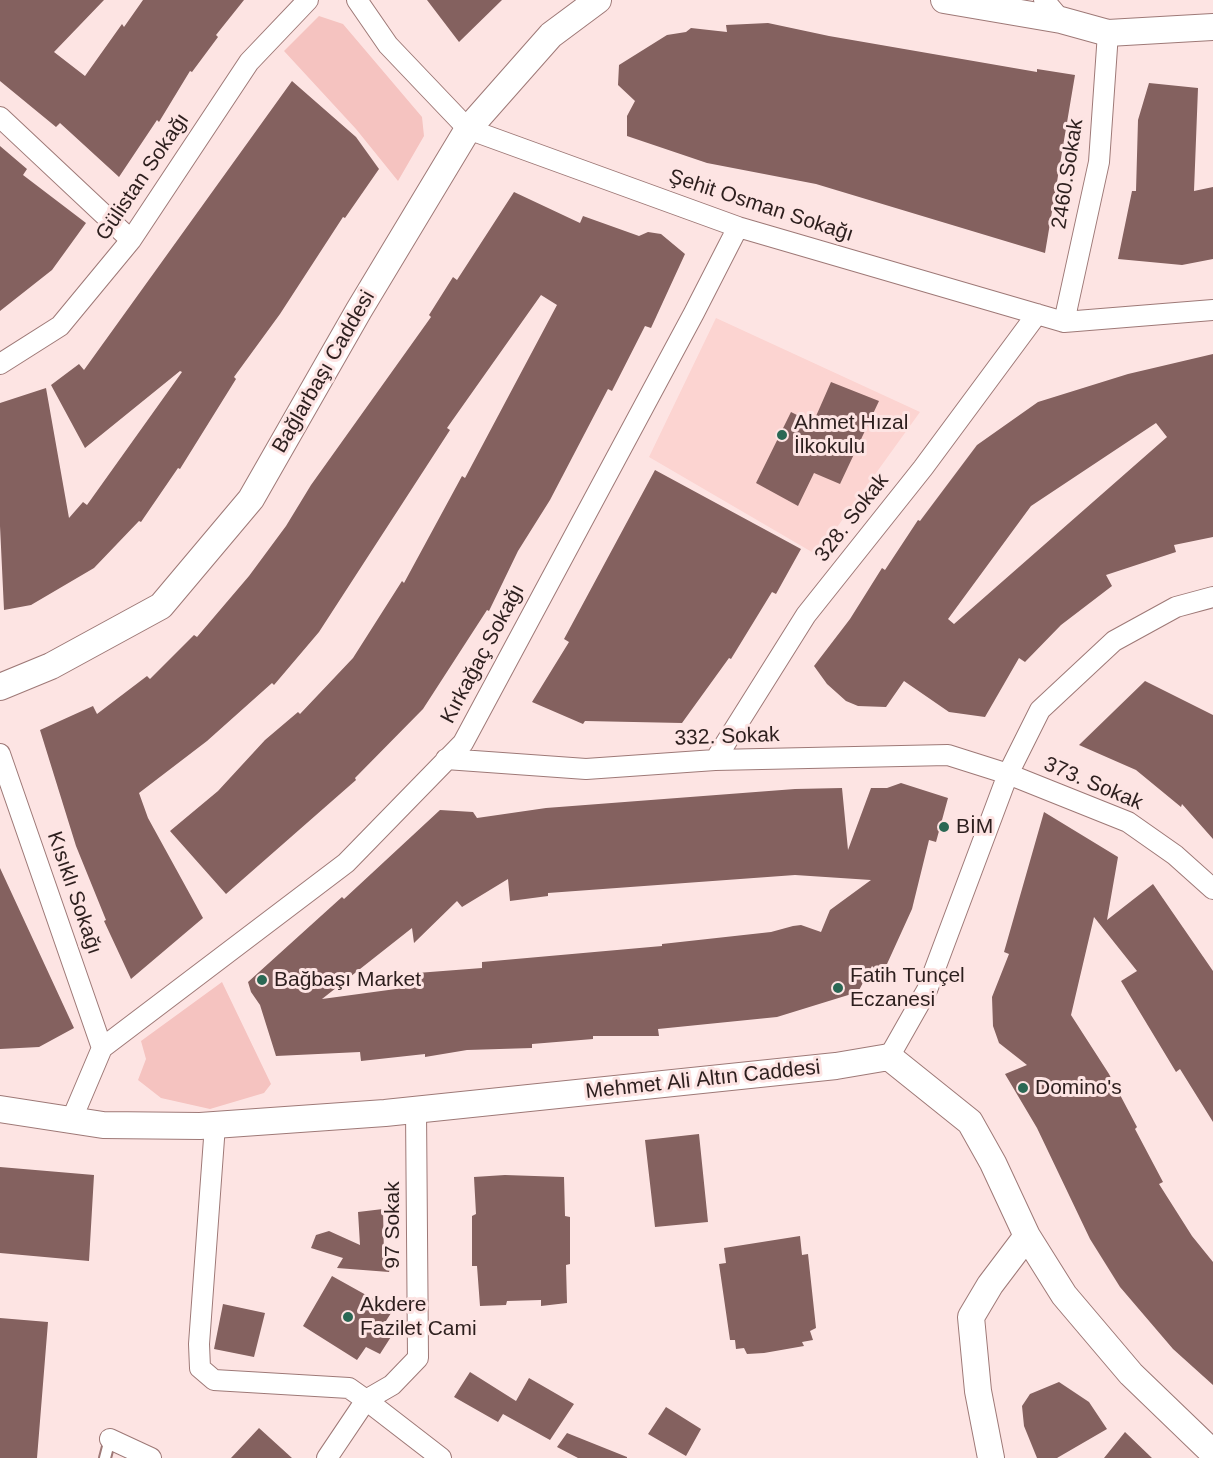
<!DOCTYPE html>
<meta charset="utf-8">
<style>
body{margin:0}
canvas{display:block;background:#fde4e3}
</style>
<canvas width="1213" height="1458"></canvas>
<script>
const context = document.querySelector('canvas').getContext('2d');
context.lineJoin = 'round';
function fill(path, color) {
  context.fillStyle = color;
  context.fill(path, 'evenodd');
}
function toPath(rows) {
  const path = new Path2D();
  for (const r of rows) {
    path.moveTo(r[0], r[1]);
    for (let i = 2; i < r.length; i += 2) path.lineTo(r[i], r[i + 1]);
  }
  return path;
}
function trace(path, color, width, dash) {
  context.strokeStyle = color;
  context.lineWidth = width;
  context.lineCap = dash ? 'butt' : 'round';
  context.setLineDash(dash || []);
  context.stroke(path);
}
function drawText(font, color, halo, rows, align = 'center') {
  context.font = font + ' Helvetica,sans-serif';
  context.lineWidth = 6;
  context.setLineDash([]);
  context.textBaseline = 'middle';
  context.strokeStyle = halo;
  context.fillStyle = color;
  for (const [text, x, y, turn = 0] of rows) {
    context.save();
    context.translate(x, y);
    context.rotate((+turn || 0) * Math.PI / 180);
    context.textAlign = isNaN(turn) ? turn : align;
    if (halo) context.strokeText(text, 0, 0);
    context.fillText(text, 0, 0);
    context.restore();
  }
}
const built = toPath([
 [716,318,920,412,817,555,649,457]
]);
const green = toPath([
 [319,16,343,24,422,117,424,136,398,181,356,129,284,51],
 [222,982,271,1084,264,1093,210,1109,161,1098,138,1080,146,1059,141,1041]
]);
const building = toPath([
 [0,0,104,0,54,52,85,76,122,24,124,27,143,0,244,0,216,35,218,37,192,72,190,71,159,122,157,120,119,177,60,123,56,127,0,81],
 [427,0,502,0,459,42],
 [768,23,829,36,1037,72,1037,69,1075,75,1045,253,816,184,707,163,627,136,627,116,635,101,618,85,619,65,667,35,686,32,691,28,727,32,726,25],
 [292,81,356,137,379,169,345,218,343,217,280,314,234,377,236,379,180,469,178,468,141,522,139,521,94,568,31,605,4,610,0,526,0,403,46,388,69,518,83,502,87,505,182,372,180,371,85,448,51,385,79,364,84,370],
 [1149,83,1198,88,1194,191,1213,187,1213,259,1182,265,1118,259,1132,191,1136,191,1138,120],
 [0,146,27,169,23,175,86,223,52,270,0,311],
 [514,192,580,223,583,216,639,236,648,232,661,234,685,254,651,328,645,326,612,391,608,389,550,500,518,551,489,611,487,610,423,709,355,778,356,780,226,894,170,831,218,791,265,740,298,712,300,714,353,658,402,581,404,583,462,476,465,478,557,305,541,295,447,428,450,430,319,632,274,685,272,683,207,741,139,793,148,818,203,918,131,979,104,921,106,920,76,846,40,730,93,706,97,714,147,676,150,679,194,635,197,637,249,576,286,526,311,485,431,317,429,315,453,277,457,280],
 [1213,354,1213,537,1174,545,1176,552,1106,575,1112,586,1061,625,1025,662,1019,658,985,717,949,712,904,681,886,707,858,706,846,701,827,684,814,666,850,619,882,568,885,570,918,520,920,521,977,445,1038,402,1128,374],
 [1156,423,1167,437,954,624,948,619,1031,506],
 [831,382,879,401,840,484,814,473,798,506,756,483,791,412,813,423],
 [655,470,801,549,776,594,772,592,731,659,729,658,682,723,585,721,583,724,532,702,569,642,564,639],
 [1145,681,1213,715,1213,839,1182,804,1181,807,1136,770,1079,745],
 [901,783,948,798,936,842,929,840,912,909,882,975,872,966,858,992,777,1017,658,1029,659,1036,593,1036,593,1039,532,1044,532,1048,467,1050,425,1057,425,1054,361,1061,360,1052,276,1056,260,1005,251,992,248,982,342,897,344,899,440,810,473,812,477,818,546,808,795,789,842,788,848,850,871,788,887,788],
 [795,875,871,880,830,910,821,932,801,925,793,926,771,932,662,944,662,946,482,962,482,968,417,973,418,986,322,999,412,928,414,943,457,901,462,907,508,879,510,901,548,896,548,893],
 [1044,812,1118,857,1107,920,1153,884,1213,971,1213,1122,1180,1069,1176,1072,1121,981,1137,971,1094,917,1071,1015,1109,1074,1137,1127,1135,1129,1163,1182,1159,1184,1192,1236,1213,1262,1213,1385,1173,1349,1120,1287,1090,1239,1037,1128,1005,1074,1027,1065,999,1043,993,1026,992,997,1009,954,1004,952],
 [0,868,74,1028,39,1047,0,1049],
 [699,1134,708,1222,655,1227,645,1140],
 [0,1167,94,1175,89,1261,0,1253],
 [505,1175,564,1177,565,1216,570,1217,570,1264,566,1265,567,1303,541,1306,541,1300,507,1301,506,1305,480,1306,477,1266,472,1266,472,1216,476,1214,474,1177],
 [383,1209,384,1257,393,1261,389,1272,337,1268,343,1258,311,1248,316,1235,329,1231,360,1245,358,1212],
 [800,1236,802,1255,808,1254,816,1328,810,1331,813,1340,802,1342,804,1346,764,1353,747,1354,744,1348,736,1349,735,1340,730,1340,719,1264,726,1263,724,1248],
 [332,1276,393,1310,384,1324,396,1329,380,1354,366,1347,357,1360,303,1326],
 [223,1304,265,1313,254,1357,214,1349],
 [0,1318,48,1322,37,1458,0,1458],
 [470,1372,516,1401,529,1378,574,1404,550,1440,503,1414,498,1422,454,1397],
 [1059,1382,1089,1402,1107,1429,1057,1458,1037,1458,1024,1426,1022,1406,1030,1394],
 [666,1407,701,1429,686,1456,648,1434],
 [259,1428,292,1458,231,1458],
 [1125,1432,1152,1458,1104,1458],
 [567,1433,627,1457,627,1458,578,1458,557,1447]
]);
const service = toPath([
 [105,1458,110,1439]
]);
const minor = toPath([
 [357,0,388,45,468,129,738,227,1064,322,1213,310],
 [1044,0,1061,20],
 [0,117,131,240],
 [1064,322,1099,162,1108,33],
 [0,364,60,326,131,240,249,62,308,0],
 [0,754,102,1048],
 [446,759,586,769,715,760,948,755,1008,774,1128,822,1175,855,1213,889],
 [715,760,806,615,923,468,1037,314],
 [889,1057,927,990,1008,774,1040,710,1114,641,1176,607,1213,597],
 [416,1110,418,1358,392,1385,366,1400,441,1458],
 [71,1121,102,1048,346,863,463,743,694,313,738,227],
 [215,1125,199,1344,200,1368,214,1380,349,1388,366,1400,327,1458],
 [110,1439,151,1458]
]);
const tertiary = toPath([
 [944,0,1061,20,1108,33,1213,27],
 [0,687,51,666,161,606,251,499,359,310,468,129,551,35,598,0],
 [0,1109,103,1125,200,1126,385,1113,836,1066,889,1057,970,1122,993,1163,1027,1236,1064,1295,1131,1374,1213,1453],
 [991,1458,978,1391,971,1317,990,1285,1027,1236]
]);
const markers = [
 [782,435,6,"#2a6854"],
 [944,827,6,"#2a6854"],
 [262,980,6,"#2a6854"],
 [838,988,6,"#2a6854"],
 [1023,1088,6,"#2a6854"],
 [348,1317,6,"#2a6854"]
];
const streetNames = [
 ["2460.Sokak",1068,174,-81],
 ["Gülistan Sokağı",143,177,-56],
 ["Şehit Osman Sokağı",761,206,18],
 ["Bağlarbaşı Caddesi",324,372,-60],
 ["328. Sokak",852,518,-52],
 ["Kırkağaç Sokağı",483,654,-62],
 ["332. Sokak",727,737,-2],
 ["373. Sokak",1093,784,23],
 ["Kısıklı Sokağı",74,893,71],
 ["Mehmet Ali Altın Caddesi",703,1080,-6],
 ["97 Sokak",393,1225,-90]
];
const poiNames = [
 ["Ahmet Hızal",794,423],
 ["İlkokulu",794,447],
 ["BİM",956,827],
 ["Fatih Tunçel",850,976],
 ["Eczanesi",850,1000],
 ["Bağbaşı Market",274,980],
 ["Domino's",1035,1088],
 ["Akdere",360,1305],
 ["Fazilet Cami",360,1329]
];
fill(built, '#fcd4d1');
fill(green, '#f5c3c0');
fill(building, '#84615f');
trace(service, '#9e7977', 14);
trace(minor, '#9e7977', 22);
trace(tertiary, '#9e7977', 28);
trace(service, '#fff', 10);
trace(minor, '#fff', 20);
trace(tertiary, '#fff', 26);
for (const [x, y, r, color] of markers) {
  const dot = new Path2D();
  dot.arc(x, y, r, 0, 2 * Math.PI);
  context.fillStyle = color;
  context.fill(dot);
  trace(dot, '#fde4e3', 2);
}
drawText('21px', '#2d1f1e', '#fde4e3', streetNames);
drawText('21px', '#2d1f1e', '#fde4e3', poiNames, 'left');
</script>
